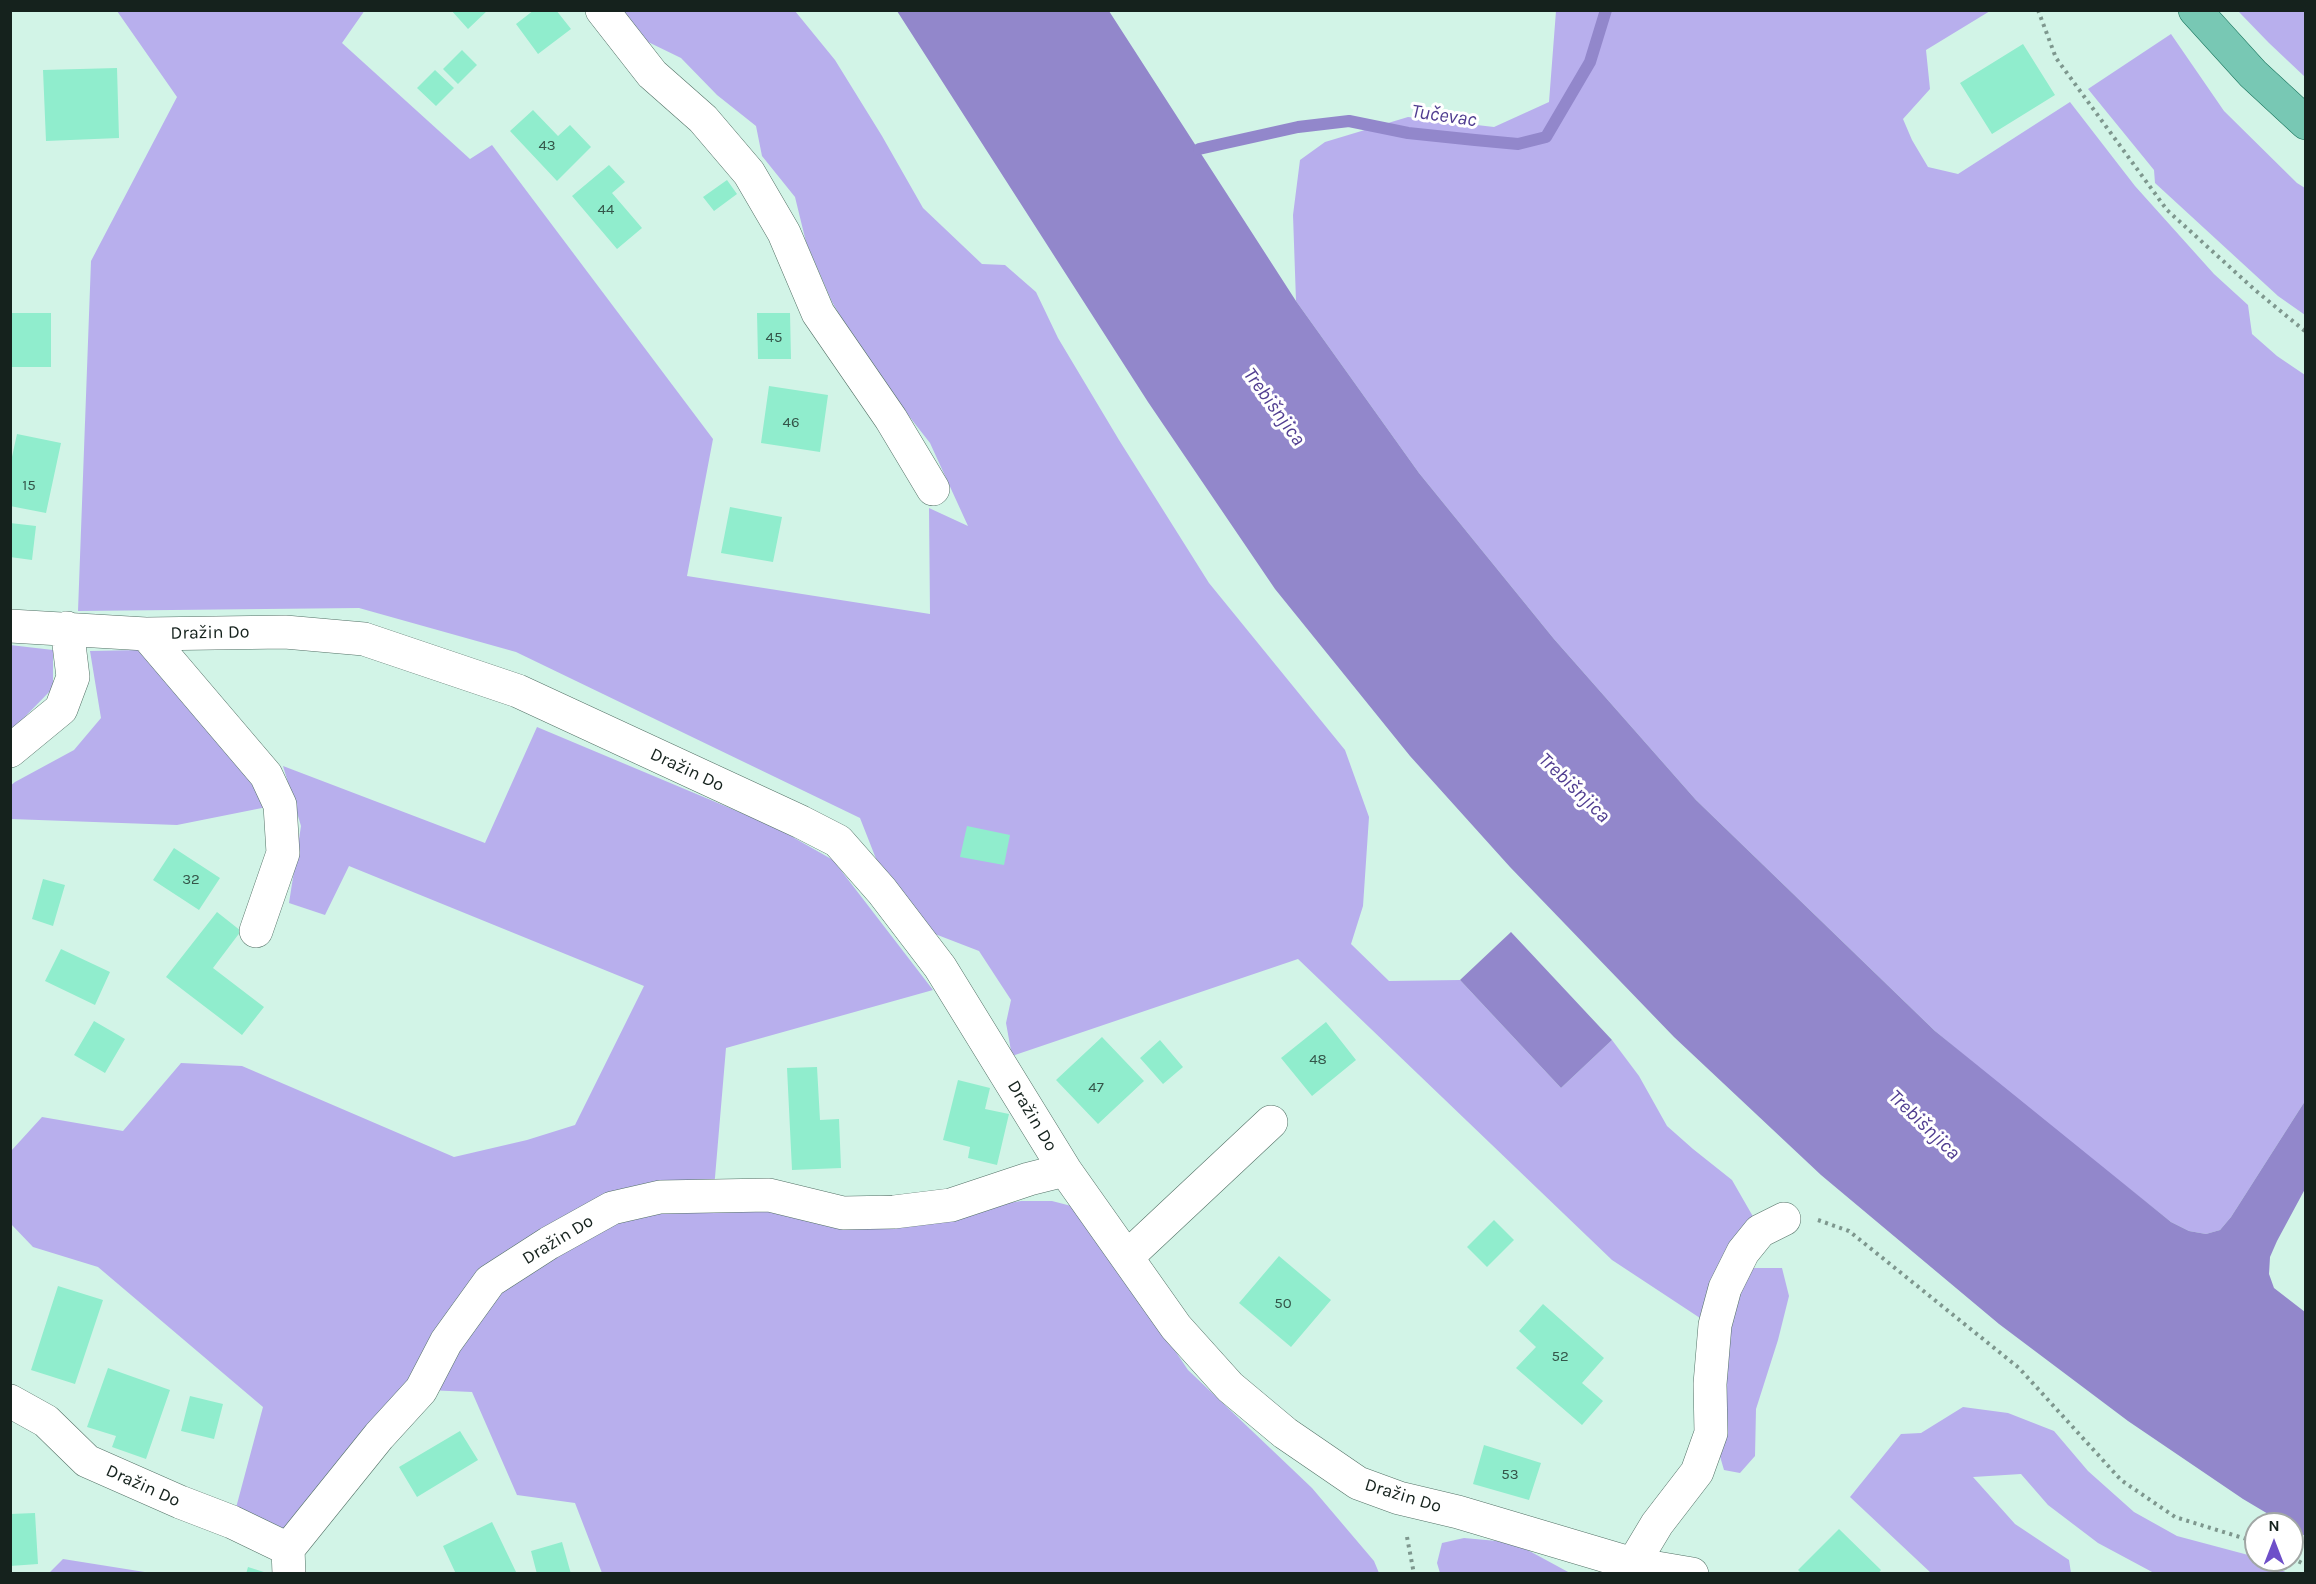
<!DOCTYPE html>
<meta charset="utf-8">
<style>
body{margin:0}
#map{position:relative;width:2316px;height:1584px;overflow:hidden;background:#d2f4e7;font-family:Karla,sans-serif}
canvas{display:block}
.frame{position:absolute;inset:0;border:12px solid #15221d;pointer-events:none}
.north{position:absolute;left:2244px;top:1512px;width:60px;height:60px;box-sizing:border-box;background:#fff;border:2px solid #a1a7a5;border-radius:50%;rotate:0deg;font-size:16px;font-weight:700;line-height:24px;text-align:center;color:#15221d}
.north::after{content:'';display:block;margin:auto;width:21px;height:27px;background:#6e4fc9;clip-path:polygon(50% 0,100% 100%,50% 72%,0 100%)}
</style>
<div id="map">
<canvas width="2316" height="1584"></canvas>
<div class="frame"></div>
<div class="north">N</div>
</div>
<script>
const context = document.querySelector('canvas').getContext('2d');
context.lineJoin = 'round';
function fill(path, color) {
  context.fillStyle = color;
  context.fill(path, 'evenodd');
}
function toPath(rows) {
  const path = new Path2D();
  for (const r of rows) {
    path.moveTo(r[0], r[1]);
    for (let i = 2; i < r.length; i += 2) path.lineTo(r[i], r[i + 1]);
  }
  return path;
}
function trace(path, color, width, dash) {
  context.strokeStyle = color;
  context.lineWidth = width;
  context.lineCap = dash ? 'butt' : 'round';
  context.setLineDash(dash || []);
  context.stroke(path);
}
function drawText(font, color, halo, rows, align = 'center') {
  context.font = font + ' Karla,sans-serif';
  context.lineWidth = 6;
  context.setLineDash([]);
  context.textBaseline = 'middle';
  context.strokeStyle = halo;
  context.fillStyle = color;
  for (const [text, x, y, turn = 0] of rows) {
    context.save();
    context.translate(x, y);
    context.rotate((+turn || 0) * Math.PI / 180);
    context.textAlign = isNaN(turn) ? turn : align;
    if (halo) context.strokeText(text, 0, 0);
    context.fillText(text, 0, 0);
    context.restore();
  }
}
const green = toPath([
 [365,10,342,43,470,159,492,145,713,439,687,576,930,614,929,508,968,526,930,443,869,365,832,302,806,242,795,197,762,156,756,126,717,95,681,58,644,40,619,11,795,11,835,60,882,136,923,208,982,264,1005,265,1036,292,1058,338,1119,440,1209,583,1345,750,1369,817,1363,906,1351,944,1389,981,1460,980,1561,1088,1612,1040,1639,1076,1667,1126,1693,1149,1732,1180,1755,1220,1700,1318,1612,1260,1298,959,1012,1056,1006,1023,1011,1000,979,951,935,934,882,874,860,818,516,652,359,608,78,611,91,261,177,97,117,11],
 [1556,11,1990,11,1926,50,1930,89,1903,119,1912,140,1928,167,1958,174,2070,102,2135,186,2214,274,2248,305,2252,334,2277,356,2305,375,2305,1101,2231,1217,2220,1230,2206,1234,2189,1231,2171,1222,2030,1110,1935,1031,1696,800,1554,639,1419,473,1296,301,1293,215,1300,160,1325,142,1408,117,1494,127,1549,102],
 [2238,11,2305,11,2305,77,2269,43],
 [2171,34,2224,111,2297,183,2305,188,2305,315,2278,296,2155,183,2154,170,2088,89],
 [10,645,53,650,53,688,11,731],
 [140,650,254,782,267,807,177,825,11,819,10,786,15,782,74,750,101,718,90,651],
 [537,727,775,827,833,860,933,990,726,1048,714,1189,660,1193,487,1279,288,1545,233,1519,263,1407,98,1267,33,1247,11,1224,11,1151,42,1117,123,1131,181,1063,242,1066,454,1157,527,1140,575,1125,644,986,349,866,325,915,289,903,301,826,283,766,485,843],
 [1021,1201,1052,1201,1079,1208,1188,1370,1312,1488,1374,1561,1379,1573,602,1573,575,1503,517,1495,472,1392,427,1390,493,1283,661,1202,954,1212],
 [1751,1268,1782,1268,1789,1296,1778,1340,1756,1409,1755,1456,1740,1473,1724,1470,1719,1453,1724,1374,1735,1298],
 [1963,1407,2008,1413,2054,1431,2088,1471,2134,1512,2177,1536,2252,1556,2256,1560,2288,1573,2154,1573,2098,1543,2048,1505,2021,1474,1973,1477,2015,1524,2069,1560,2071,1573,1931,1573,1850,1497,1901,1434,1921,1433],
 [1464,1538,1497,1541,1522,1547,1570,1573,1440,1573,1437,1563,1442,1543],
 [63,1559,151,1573,49,1573]
]);
const water = toPath([
 [897,11,1109,11,1296,301,1419,473,1554,639,1696,800,1935,1031,2171,1222,2189,1231,2206,1234,2220,1230,2231,1217,2305,1101,2305,1189,2277,1241,2270,1257,2269,1274,2274,1288,2305,1312,2305,1536,2292,1528,2292,1524,2285,1524,2243,1499,2128,1421,1999,1324,1821,1175,1674,1037,1510,867,1410,756,1275,589,1148,402],
 [1511,932,1612,1040,1561,1088,1460,980]
]);
const stream = toPath([
 [1199,149,1298,127,1349,121,1408,133,1475,140,1518,144,1546,137,1590,62,1606,10]
]);
const building = toPath([
 [451,10,488,10,468,29],
 [534,10,556,10,571,29,538,54,516,24],
 [2023,44,2055,95,1992,134,1960,83],
 [462,50,477,65,458,84,443,69],
 [117,68,119,138,46,141,43,70],
 [435,70,454,88,436,106,417,88],
 [533,110,558,136,570,125,591,147,557,181,510,131],
 [609,165,625,182,612,193,642,228,617,249,572,196],
 [727,180,737,194,714,211,703,197],
 [10,313,51,313,51,367,10,367],
 [757,313,790,313,791,359,758,359],
 [769,386,828,395,820,452,761,443],
 [17,434,61,443,46,513,10,506,10,466],
 [730,507,782,517,773,562,721,553],
 [10,523,36,526,32,560,10,557],
 [967,826,1010,835,1004,865,960,857],
 [174,848,220,878,199,910,153,880],
 [43,879,65,885,53,926,32,919],
 [217,912,241,931,213,968,264,1007,242,1035,166,977],
 [61,949,110,972,95,1005,45,981],
 [94,1021,125,1039,105,1073,74,1055],
 [1326,1022,1356,1060,1312,1096,1281,1058],
 [1102,1037,1144,1081,1098,1124,1056,1080],
 [1160,1040,1183,1067,1163,1084,1140,1058],
 [817,1067,820,1120,839,1119,841,1168,792,1170,787,1068],
 [958,1080,990,1088,985,1109,1009,1114,997,1165,968,1158,970,1147,943,1140],
 [1494,1220,1514,1240,1487,1267,1467,1247],
 [1279,1256,1331,1300,1291,1347,1239,1303],
 [58,1286,103,1300,75,1384,31,1370],
 [1543,1304,1604,1358,1582,1383,1603,1401,1582,1425,1516,1368,1536,1347,1519,1331],
 [108,1368,170,1390,146,1459,112,1447,116,1436,87,1427],
 [190,1396,223,1404,214,1439,181,1431],
 [460,1431,478,1460,417,1497,399,1467],
 [1484,1445,1541,1463,1529,1500,1473,1484],
 [35,1513,38,1564,10,1566,10,1514],
 [492,1522,517,1574,456,1574,443,1546],
 [1839,1529,1881,1570,1878,1574,1802,1574,1798,1570],
 [562,1542,571,1574,537,1574,531,1551],
 [248,1567,267,1573,267,1574,246,1574]
]);
const path = toPath([
 [2038,10,2056,58,2167,210,2255,290,2306,332],
 [1818,1220,1849,1231,2019,1368,2121,1480,2175,1517,2256,1542],
 [1407,1537,1414,1574],
 [2292,1558,2306,1565]
]);
const minor = toPath([
 [602,10,652,74,703,119,749,173,784,233,818,313,891,419,933,489],
 [10,626,146,634,285,632,364,639,518,691,801,822,838,841,882,891,940,967,1065,1170,1176,1327,1230,1387,1285,1433,1358,1483,1399,1498,1458,1512,1633,1564,1692,1574],
 [146,634,266,775,280,805,283,853,256,931],
 [10,751,61,709,73,677,67,628],
 [1127,1257,1271,1122],
 [10,1401,46,1421,87,1461,180,1502,232,1522,288,1549,289,1574],
 [288,1549,379,1436,421,1390,446,1342,490,1281,549,1243,612,1208,660,1197,769,1195,843,1213,894,1212,951,1205,1029,1179,1065,1170],
 [1633,1564,1657,1524,1697,1472,1711,1433,1710,1384,1715,1325,1725,1288,1743,1252,1760,1231,1784,1219]
]);
const major = toPath([
 [2195,10,2253,74,2306,123]
]);
const numberNames = [
 ["43",547,146],
 ["44",606,210],
 ["45",774,338],
 ["46",791,423],
 ["15",29,486],
 ["32",191,880],
 ["48",1318,1060],
 ["47",1096,1088],
 ["50",1283,1304],
 ["52",1560,1357],
 ["53",1510,1475]
];
const streetNames = [
 ["Dražin Do",210,633,-1],
 ["Dražin Do",687,770,25],
 ["Dražin Do",1032,1116,59],
 ["Dražin Do",558,1240,-31],
 ["Dražin Do",143,1486,24],
 ["Dražin Do",1403,1496,17]
];
const waterNames = [
 ["Tučevac",1444,116,8],
 ["Trebišnjica",1274,407,54],
 ["Trebišnjica",1574,788,44],
 ["Trebišnjica",1924,1125,44]
];
fill(green, '#b8afed');
fill(water, '#9287cb');
trace(stream, '#9287cb', 12);
fill(building, '#90edcd');
trace(minor, '#537166', 34);
trace(major, '#1b765f', 34);
trace(path, '#7e978e', 4, [3, 4.5]);
trace(minor, '#fff', 33);
trace(major, '#78c8b4', 33);
drawText('15px', '#345549', null, numberNames);
drawText('18px', '#15221d', '#fff', streetNames);
drawText('italic 20px', '#513e91', '#fff', waterNames);
</script>
